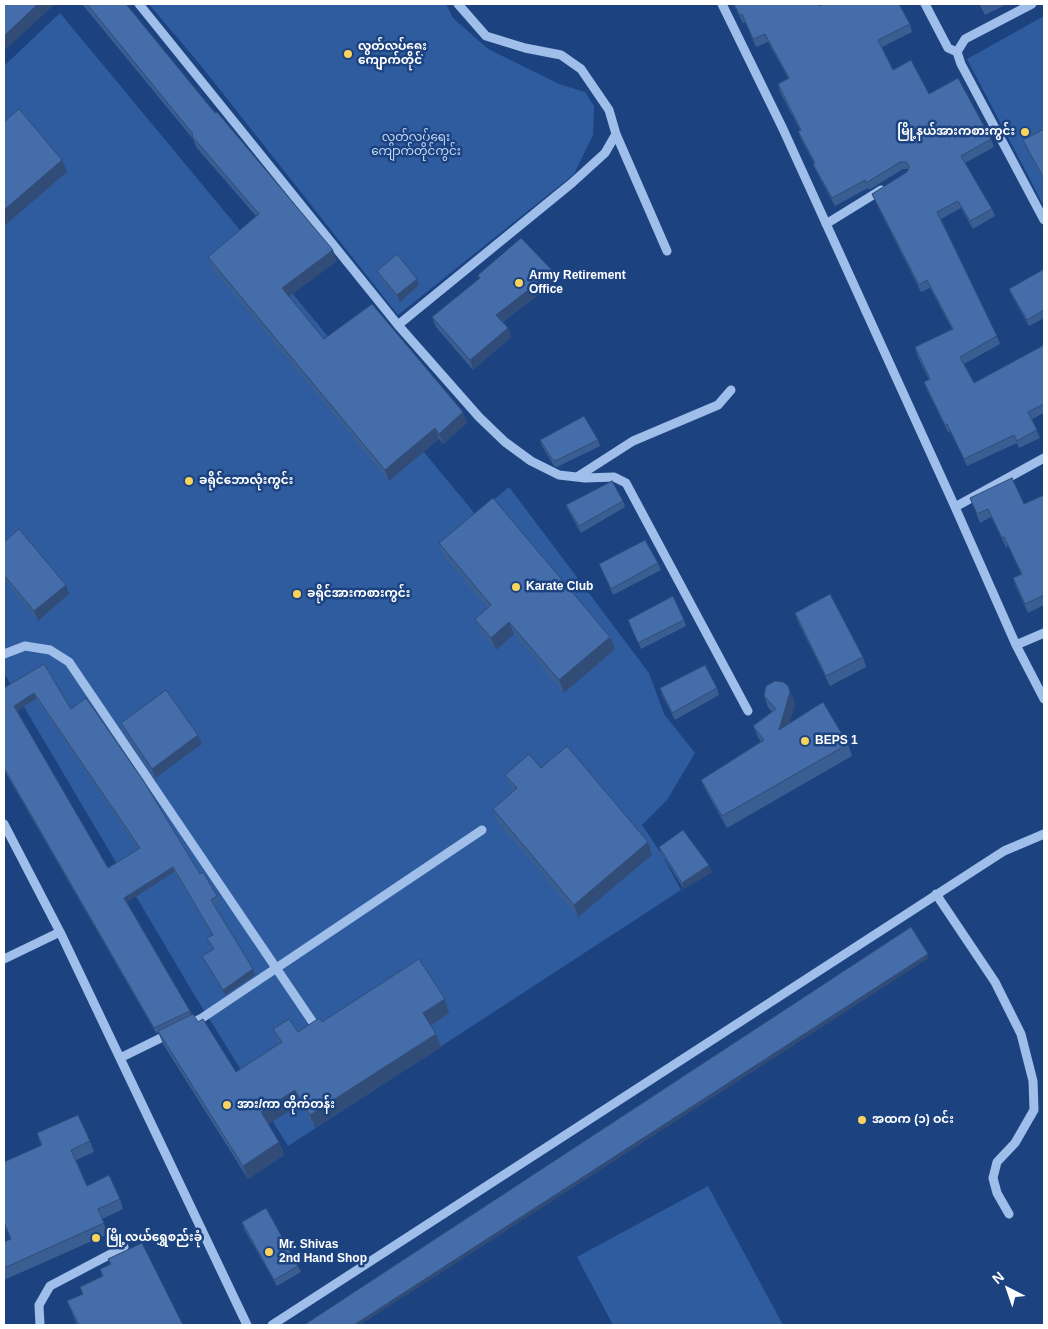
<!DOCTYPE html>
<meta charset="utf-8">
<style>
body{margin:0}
#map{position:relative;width:1048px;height:1329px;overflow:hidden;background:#1c4380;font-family:Arial,sans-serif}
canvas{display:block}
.frame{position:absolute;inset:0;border:5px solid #fff;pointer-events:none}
.north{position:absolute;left:983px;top:1264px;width:50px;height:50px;-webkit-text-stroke:4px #1c4380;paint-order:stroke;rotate:319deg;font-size:14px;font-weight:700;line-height:20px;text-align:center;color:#fff}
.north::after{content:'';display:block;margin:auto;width:18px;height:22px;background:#fff;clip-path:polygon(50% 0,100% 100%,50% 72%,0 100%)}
</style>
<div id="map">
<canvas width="1048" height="1329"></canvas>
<div class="frame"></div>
<div class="north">N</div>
</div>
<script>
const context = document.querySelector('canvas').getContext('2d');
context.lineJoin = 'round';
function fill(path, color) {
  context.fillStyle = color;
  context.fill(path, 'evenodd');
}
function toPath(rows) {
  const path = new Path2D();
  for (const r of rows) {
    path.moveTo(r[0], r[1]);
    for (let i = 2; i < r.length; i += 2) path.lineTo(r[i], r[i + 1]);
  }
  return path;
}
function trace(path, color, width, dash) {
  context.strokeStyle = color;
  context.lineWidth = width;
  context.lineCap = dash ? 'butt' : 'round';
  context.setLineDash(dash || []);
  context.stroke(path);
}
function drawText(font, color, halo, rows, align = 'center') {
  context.font = font + ' Arial,"Noto Sans Myanmar",sans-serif';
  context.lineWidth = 5;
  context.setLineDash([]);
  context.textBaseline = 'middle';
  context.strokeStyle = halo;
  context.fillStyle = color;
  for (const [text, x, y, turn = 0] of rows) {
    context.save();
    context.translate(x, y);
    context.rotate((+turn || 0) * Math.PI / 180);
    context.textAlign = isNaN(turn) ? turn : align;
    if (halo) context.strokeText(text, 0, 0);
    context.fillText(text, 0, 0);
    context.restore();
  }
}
const green = toPath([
 [149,4,446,4,453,18,488,49,559,84,585,92,594,106,593,135,574,174,398,315,202,67],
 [60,13,476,515,509,487,649,673,664,714,695,753,667,800,642,825,661,853,681,890,288,1146,192,991,4,673,4,66],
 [1044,16,1044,206,967,59],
 [708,1186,783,1325,613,1325,577,1257]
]);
const minor = toPath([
 [139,4,398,325,479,417,505,442,531,461,559,475,585,478,614,477,626,483,748,711],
 [722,4,783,129,955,507,1016,645,1044,699],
 [925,4,948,48,957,52],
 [1032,4,965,39,957,52,961,64,1044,220],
 [616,134,667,251],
 [826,224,881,190],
 [398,325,572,183,605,153,616,134,609,110,581,69,561,55,525,48,486,36,458,4],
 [577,477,633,441,718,405,731,390],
 [955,507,1044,458],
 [1016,645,1044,633],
 [4,654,25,646,50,650,69,662,316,1027],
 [4,824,60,932,247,1325],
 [936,894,995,982,1021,1034,1033,1081,1034,1110,1015,1143,997,1162,993,1178,997,1193,1009,1214],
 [4,959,60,932],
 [188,1025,202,1018,482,830],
 [120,1058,169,1034],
 [40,1325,39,1305,50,1286,124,1247],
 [272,1325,1004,851,1044,834]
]);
const wall = toPath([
 [82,4,126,4,337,261,289,296,324,339,467,423,443,444,439,439,389,481,212,268,208,257,256,216,196,147,193,139],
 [733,4,818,4,819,6,910,24,912,32,882,47,893,70,929,94,991,139,994,147,965,163,992,209,995,216,973,229,961,208,941,219,997,336,1000,344,964,364,974,383,1044,345,1044,413,1032,419,1040,438,1019,448,1017,443,967,466,950,431,948,432,927,390,924,382,929,380,917,355,915,347,952,329,930,288,921,292,875,201,872,194,907,172,909,169,903,169,869,190,868,188,835,206,816,171,813,164,814,163,801,139,798,131,800,130,780,92,778,84,788,78,768,42,756,47,745,22,743,23],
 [979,4,1007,4,985,15],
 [1044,129,1044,182,1027,150,1023,140],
 [1044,269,1044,318,1029,326,1012,296,1009,289],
 [377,271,419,285,400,302,379,277],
 [478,275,556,281,503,322,508,328,511,337,473,370,436,327,432,317,479,279],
 [540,440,598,440,600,446,557,467,554,466,542,446],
 [1044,496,1044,605,1028,613,1016,587,1013,578,1021,574,1008,546,1006,547,991,517,980,523,970,498,1024,504],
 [623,501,625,507,581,533,569,512,566,505],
 [4,542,69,594,38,621,4,580],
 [439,543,615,649,564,693,514,634,496,650,480,631,475,619,488,608,443,556],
 [658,563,661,570,613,595,599,564],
 [795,613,863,657,866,667,830,686,798,622],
 [628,620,684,620,686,626,641,649],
 [44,664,71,709,200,874,217,896,219,901,214,904,253,969,255,975,225,995,204,961,202,956,213,949,209,943,207,938,212,935,174,872,127,902,190,1011,191,1015,198,1022,236,1072,279,1043,273,1029,298,1032,322,1022,449,1013,431,1025,436,1034,441,1047,315,1128,300,1104,268,1124,279,1142,284,1155,248,1179,163,1044,158,1032,156,1033,4,770,4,688],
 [36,699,138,849,108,868,17,711],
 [788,686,795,704,789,724,848,744,852,756,727,828,706,791,701,780,761,742,758,737,753,726,772,712,768,707,764,696],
 [660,688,717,688,719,695,675,720,662,695],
 [121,723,198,735,202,744,155,778,124,733],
 [541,768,652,855,578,917,497,821,493,809,513,791,510,787,505,775],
 [659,847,709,865,712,872,684,889,661,853],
 [37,1133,90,1141,94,1152,76,1160,87,1186,120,1199,123,1209,102,1219,108,1234,4,1280,4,1242,10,1239,4,1224,4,1162,41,1146],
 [242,1222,298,1266,301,1272,277,1286,244,1229],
 [108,1259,183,1325,77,1325,67,1301,83,1294,80,1287,102,1276,100,1269,110,1264]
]);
const shadedWall = toPath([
 [38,4,55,4,5,50,4,46,4,36],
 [62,160,67,172,4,226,4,210],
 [333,250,337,261,286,299,282,288],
 [553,271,556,281,500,324,496,315],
 [417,279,419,285,400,302,397,295],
 [508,328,511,337,473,370,470,360],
 [463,412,467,423,443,444,439,434],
 [435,428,439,439,389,481,385,470],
 [66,585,69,594,38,621,34,611],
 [509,622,514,634,496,650,491,638],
 [610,637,615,649,564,693,559,680],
 [790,692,795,704,783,742,779,730],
 [34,693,36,699,16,711,14,706],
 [198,735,202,744,155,778,152,769],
 [648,842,652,855,578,917,574,905],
 [709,865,712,872,684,889,682,883],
 [173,867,174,872,126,903,124,898],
 [928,954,929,958,360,1325,354,1325],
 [253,969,255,975,225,995,223,990],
 [445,999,449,1013,428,1027,423,1013],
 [436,1034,441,1047,315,1128,310,1115],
 [295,1090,300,1104,266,1126,261,1112],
 [279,1142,284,1155,248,1179,243,1166]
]);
const building = toPath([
 [4,4,38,4,4,36,4,4],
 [87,4,126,4,215,113,217,112,333,250,282,288,324,339,372,304,463,412,439,434,435,428,385,470,208,257,259,214,192,136,193,134,87,4],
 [734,4,818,4,819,6,823,4,899,4,910,24,878,40,893,70,911,60,929,94,958,78,991,139,961,156,992,209,970,221,958,201,937,212,997,336,960,357,974,383,1044,345,1044,404,1028,412,1037,430,1017,441,1014,435,964,459,947,424,945,425,924,382,930,379,915,347,953,329,927,280,919,285,872,194,907,172,909,168,909,165,906,162,900,162,866,183,865,180,832,198,813,164,815,163,798,131,801,130,778,84,789,78,765,34,753,39,742,14,740,16,734,4],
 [19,109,62,160,4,210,4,122,19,109],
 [1044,129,1044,179,1023,140,1044,129],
 [521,238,553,271,496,315,508,328,470,360,432,317,480,278,478,275,521,238],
 [397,254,417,279,397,295,377,271,397,254],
 [1044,269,1044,310,1027,320,1009,289,1044,269],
 [584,416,598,440,555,461,552,459,540,440,584,416],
 [1012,478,1024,504,1044,495,1044,595,1025,604,1013,578,1022,574,1004,537,1002,538,988,509,977,514,970,498,1012,478],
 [612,481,623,501,579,526,566,505,612,481],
 [493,498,610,637,559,680,509,622,491,638,475,619,491,605,439,543,493,498],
 [19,529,66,585,34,611,4,575,4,542,19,529],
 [645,540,658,563,611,589,599,564,645,540],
 [830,594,863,657,826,676,795,613,830,594],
 [673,596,684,620,638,643,628,620,673,596],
 [44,664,71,709,86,698,143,780,200,874,203,872,217,896,211,900,253,969,223,990,202,956,214,949,207,938,213,935,173,867,124,898,190,1011,154,1028,4,768,4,688,44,664],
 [34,693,140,848,108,868,14,706,34,693],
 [705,665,717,688,672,713,660,688,705,665],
 [775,681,783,682,788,686,790,692,779,730,823,702,848,744,722,816,701,780,764,740,753,726,776,709,764,696,766,686,775,681],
 [166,690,198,735,152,769,121,723,166,690],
 [567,746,648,842,574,905,493,809,517,788,505,775,529,754,541,768,567,746],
 [683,830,709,865,682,883,659,847,683,830],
 [911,927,928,954,354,1325,304,1325,911,927],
 [419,959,445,999,423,1013,436,1034,310,1115,295,1090,261,1112,279,1142,243,1166,158,1031,193,1014,198,1022,203,1019,236,1072,282,1042,273,1029,289,1019,298,1032,319,1018,322,1022,419,959],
 [78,1115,90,1141,71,1150,87,1186,109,1175,120,1199,98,1209,104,1223,4,1268,4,1242,11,1239,4,1222,4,1162,42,1145,37,1133,78,1115],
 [266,1208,298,1266,274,1280,242,1222,266,1208],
 [142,1243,183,1325,79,1325,67,1301,83,1294,80,1287,103,1276,100,1269,111,1264,108,1259,142,1243]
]);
const markers = [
 [348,54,5,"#fad35d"],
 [1025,132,5,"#fad35d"],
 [519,283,5,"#fad35d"],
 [189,481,5,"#fad35d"],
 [516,587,5,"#fad35d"],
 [297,594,5,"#fad35d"],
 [805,741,5,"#fad35d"],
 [227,1105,5,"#fad35d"],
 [862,1120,5,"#fad35d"],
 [96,1238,5,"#fad35d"],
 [269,1252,5,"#fad35d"]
];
const poiNames = [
 ["လွတ်လပ်ရေး",358,47],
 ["ကျောက်တိုင်",358,61],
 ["မြို့နယ်အားကစားကွင်း",1015,132,"right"],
 ["Army Retirement",529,276],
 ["Office",529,290],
 ["ခရိုင်ဘောလုံးကွင်း",199,481],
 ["Karate Club",526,587],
 ["ခရိုင်အားကစားကွင်း",307,594],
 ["BEPS 1",815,741],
 ["အား/ကာ တိုက်တန်း",237,1105],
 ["အထက (၁) ဝင်း",872,1120],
 ["မြို့လယ်ရွှေစည်းခုံ",106,1238],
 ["Mr. Shivas",279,1245],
 ["2nd Hand Shop",279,1259]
];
const parkNames = [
 ["လွတ်လပ်ရေး",416,138],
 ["ကျောက်တိုင်ကွင်း",416,152]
];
fill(green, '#2f5c9e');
trace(minor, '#9fbee9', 9);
fill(wall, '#3a5e92');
fill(shadedWall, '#304c77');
fill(building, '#446daa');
trace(building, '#304c77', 1);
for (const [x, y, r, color] of markers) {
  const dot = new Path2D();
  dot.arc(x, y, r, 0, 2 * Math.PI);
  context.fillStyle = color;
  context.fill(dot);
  trace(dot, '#1c4380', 2);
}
drawText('bold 12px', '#fff', '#1c4380', poiNames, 'left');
drawText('12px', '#c4d9f7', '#1c4380', parkNames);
</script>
